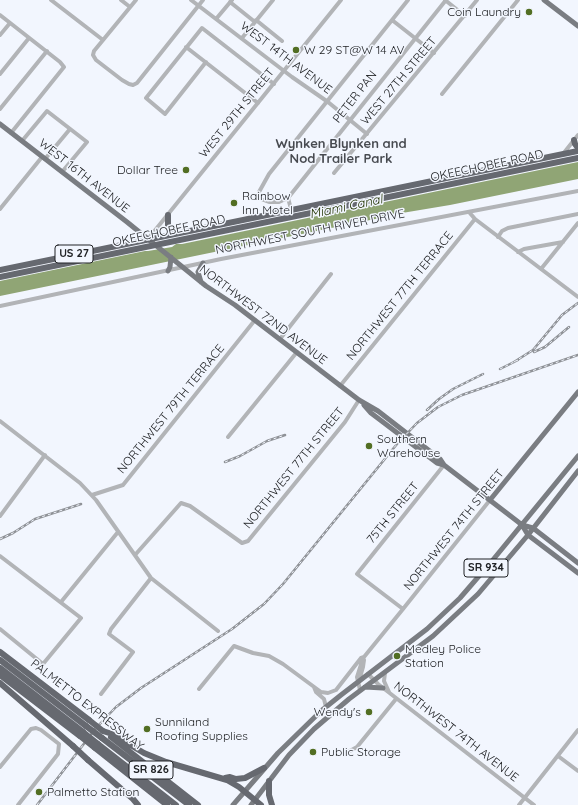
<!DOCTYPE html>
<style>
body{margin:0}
canvas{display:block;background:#f2f6fe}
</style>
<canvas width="578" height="805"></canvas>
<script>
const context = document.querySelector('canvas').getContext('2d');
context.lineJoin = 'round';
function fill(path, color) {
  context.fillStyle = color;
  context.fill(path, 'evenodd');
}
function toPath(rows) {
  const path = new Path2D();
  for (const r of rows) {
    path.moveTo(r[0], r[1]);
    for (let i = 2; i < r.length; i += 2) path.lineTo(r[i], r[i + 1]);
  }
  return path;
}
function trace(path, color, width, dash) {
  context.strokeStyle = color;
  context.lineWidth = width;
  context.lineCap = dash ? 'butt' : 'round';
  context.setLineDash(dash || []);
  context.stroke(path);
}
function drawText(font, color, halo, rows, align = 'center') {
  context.font = font + ' Quicksand,sans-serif';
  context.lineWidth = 3;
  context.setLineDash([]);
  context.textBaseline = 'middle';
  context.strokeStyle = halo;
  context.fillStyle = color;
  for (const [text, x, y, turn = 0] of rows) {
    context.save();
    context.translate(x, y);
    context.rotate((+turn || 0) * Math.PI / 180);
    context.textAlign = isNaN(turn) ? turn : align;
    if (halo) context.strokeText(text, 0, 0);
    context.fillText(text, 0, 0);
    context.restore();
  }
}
const water = toPath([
 [578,162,578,179,450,205,384,216,380,218,0,296,0,281,145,251,148,251,172,247,176,244,182,244]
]);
const minor = toPath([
 [51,0,103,40],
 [121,0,130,7],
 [136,0,94,51,93,55,96,60,122,80,129,84,133,85,137,83,203,0],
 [191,0,292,77,328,102,367,134],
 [445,0,465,16],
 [230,2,255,22],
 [0,15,60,62,64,67,11,133],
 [216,19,232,0],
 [256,20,282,41],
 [392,20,434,53],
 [0,35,10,23],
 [242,38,273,0],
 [186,47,258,103],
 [206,62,165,114,146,98,202,28,274,84],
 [0,74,29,38],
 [442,94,518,0],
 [0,109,47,51],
 [22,141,47,111,87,142,62,172],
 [563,154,578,135],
 [45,159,70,129],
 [334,173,477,0],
 [288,198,279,202,269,202,261,199,259,196,259,192,269,174,408,0],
 [288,198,446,0],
 [288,198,291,209],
 [0,209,42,157],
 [469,212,475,219,578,297],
 [498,237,502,231,508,228,578,214],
 [148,239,341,0],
 [518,252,524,249,563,242],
 [541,269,578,223],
 [0,306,221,259,578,191],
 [280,339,331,274],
 [340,386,475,219],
 [0,421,80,483,96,500,151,578,218,631],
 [228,437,297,352],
 [92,495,123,485,255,320],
 [0,516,45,455],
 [135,555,181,503,190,506,242,543,248,541,345,422,359,400],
 [0,556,81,618,43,664,0,629],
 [61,602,118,532],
 [403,609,357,574,444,465],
 [385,673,384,681,389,692],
 [368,674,378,684,534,805],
 [359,681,363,667,364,660],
 [314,687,316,692,324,699,326,707],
 [199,689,234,646,253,653,269,656,283,664,321,692,328,693,336,690,361,658,364,657,403,609,490,500],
 [360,690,357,677,363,658],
 [101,694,133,652,109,634,111,629,151,578],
 [348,752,357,747,396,699],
 [558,756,578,771],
 [0,767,31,729,36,728,41,730,59,744,58,754,18,805],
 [519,805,578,730]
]);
const major = toPath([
 [544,0,578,26],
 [0,124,127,222,206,286,235,305,359,400,378,411,440,459,444,465],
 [168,271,170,267,171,257],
 [201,282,198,272,203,263],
 [364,405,371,413,437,463,444,465,517,521,522,525,528,535,578,573],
 [490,500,578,392],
 [522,525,533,528,578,563],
 [365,687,383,688],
 [233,805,278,753,321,711,341,695,427,629,460,598,492,561,578,456],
 [251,805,289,755,314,729,349,699,433,636,478,594,528,535,578,471]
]);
const highway = toPath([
 [574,140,575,144,578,148],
 [168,215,168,226,177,233],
 [0,270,578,151],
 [0,277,578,158],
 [0,652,89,720],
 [0,660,86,726],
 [0,668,83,732],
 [0,675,80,736],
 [0,683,73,746],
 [103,731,112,734,144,753,166,762,227,780,239,787,261,805],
 [111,737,198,805],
 [102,738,189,805],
 [98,744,176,805],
 [95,748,167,805],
 [88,760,133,799,138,805],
 [225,778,230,777,236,779,245,778,264,768],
 [269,781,269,795,272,805]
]);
const rail = toPath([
 [534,352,545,347,569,327],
 [514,362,533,350,562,315,578,303],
 [500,369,518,360],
 [427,410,439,399,453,389,483,374],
 [225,462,240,456,267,441,285,435],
 [0,539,13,533,35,519,81,504],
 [37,805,96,728,116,707,141,688,232,629,264,604,283,584,397,444,417,423,438,407,462,395,578,355]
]);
const highwayBridge = toPath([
 [89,720,103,731],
 [86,726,102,738],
 [83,732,98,744],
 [80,736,95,748],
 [73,746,88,760]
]);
const markers = [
 [529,12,4,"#526e23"],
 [296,50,4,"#526e23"],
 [186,170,4,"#526e23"],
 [234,203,4,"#526e23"],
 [369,446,4,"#526e23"],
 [397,656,4,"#526e23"],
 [369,712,4,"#526e23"],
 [147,729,4,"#526e23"],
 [313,752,4,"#526e23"],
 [39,792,4,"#526e23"]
];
const shields = [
 [74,254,38],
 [486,568,44],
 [151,770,44]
];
const shieldNames = [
 ["US 27",74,254],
 ["SR 934",486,568],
 ["SR 826",151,770]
];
const poiNames = [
 ["Coin Laundry",521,12,"right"],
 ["W 29 ST@W 14 AV",304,50],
 ["Dollar Tree",178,170,"right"],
 ["Rainbow",242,196],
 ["Inn Motel",242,210],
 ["Southern",377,439],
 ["Warehouse",377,453],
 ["Medley Police",405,649],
 ["Station",405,663],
 ["Wendy's",361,712,"right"],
 ["Sunniland",155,722],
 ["Roofing Supplies",155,736],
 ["Public Storage",321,752],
 ["Palmetto Station",47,792]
];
const streetNames = [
 ["WEST 14TH AVENUE",286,58,37],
 ["WEST 27TH STREET",399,81,-50],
 ["PETER PAN",355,97,-52],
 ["WEST 29TH STREET",237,113,-51],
 ["OKEECHOBEE ROAD",487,166,-12],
 ["WEST 16TH AVENUE",84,176,38],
 ["OKEECHOBEE ROAD",169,231,-12],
 ["NORTHWEST SOUTH RIVER DRIVE",310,232,-11],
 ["NORTHWEST 77TH TERRACE",400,296,-51],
 ["NORTHWEST 72ND AVENUE",263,315,37],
 ["NORTHWEST 79TH TERRACE",171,409,-51],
 ["NORTHWEST 77TH STREET",294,468,-51],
 ["75TH STREET",393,513,-51],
 ["NORTHWEST 74TH STREET",454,530,-51],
 ["PALMETTO EXPRESSWAY",87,705,38],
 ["NORTHWEST 74TH AVENUE",456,732,38]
];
const neighbourhoodNames = [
 ["Wynken Blynken and",341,144],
 ["Nod Trailer Park",341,159]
];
const waterNames = [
 ["Miami Canal",346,207,-12]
];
fill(water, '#90a575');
trace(minor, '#b2b4b7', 4);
trace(major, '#7a7d82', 5);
trace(highway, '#666970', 6);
trace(rail, '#8f9297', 2.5);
trace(rail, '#f2f6fe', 1, [3]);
trace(highwayBridge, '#666970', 6);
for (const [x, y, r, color] of markers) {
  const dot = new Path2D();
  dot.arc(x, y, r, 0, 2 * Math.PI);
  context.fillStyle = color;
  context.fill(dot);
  trace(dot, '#f2f6fe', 1.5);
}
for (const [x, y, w] of shields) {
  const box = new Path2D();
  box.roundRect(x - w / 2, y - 9, w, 18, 3);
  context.fillStyle = '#f2f6fe';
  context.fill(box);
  trace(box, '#212326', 1);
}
drawText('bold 11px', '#212326', null, shieldNames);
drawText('12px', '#212326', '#f2f6fe', poiNames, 'left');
drawText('12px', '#212326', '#f2f6fe', streetNames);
drawText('bold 13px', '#474a50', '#f2f6fe', neighbourhoodNames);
drawText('italic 13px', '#213300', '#f2f6fe', waterNames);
</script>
